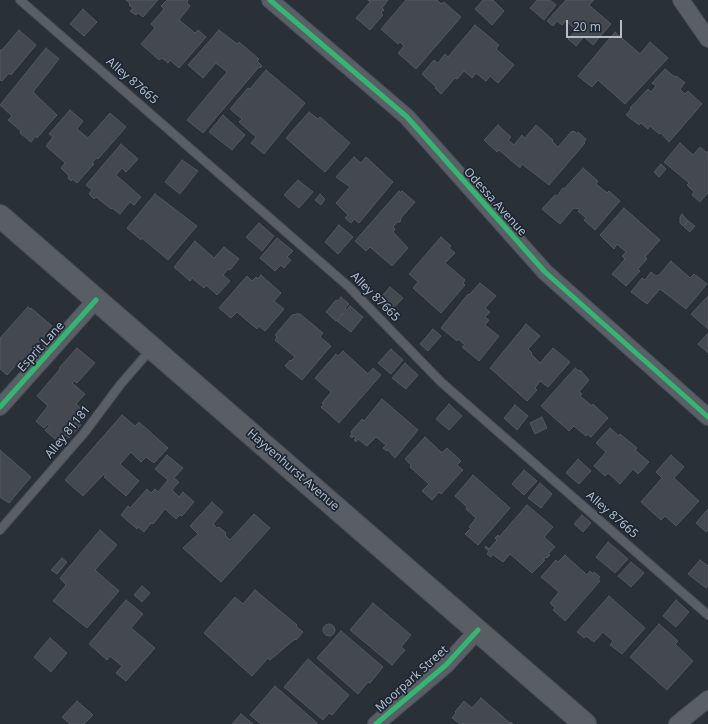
<!DOCTYPE html>
<style>
body{margin:0}
#map{position:relative;width:708px;height:724px;overflow:hidden;background:#2a3038;font-family:"Noto Sans",sans-serif}
canvas{display:block}
.scale{position:absolute;left:566px;top:20px;width:56px;height:18px;box-sizing:border-box;border:2px solid #b4bcc9;border-top:0;padding-left:5px;font-size:12px;line-height:14px;white-space:nowrap;color:#b4bcc9;-webkit-text-stroke:3px #1d2633;paint-order:stroke}
</style>
<div id="map">
<canvas width="708" height="724"></canvas>
<div class="scale">20 m</div>
</div>
<script>
const context = document.querySelector('canvas').getContext('2d');
context.lineJoin = 'round';
function fill(path, color) {
  context.fillStyle = color;
  context.fill(path, 'evenodd');
}
function toPath(rows) {
  const path = new Path2D();
  for (const r of rows) {
    if (r.length === 3) {
      path.moveTo(r[0] + r[2], r[1]);
      path.arc(r[0], r[1], r[2], 0, 2 * Math.PI);
      continue;
    }
    path.moveTo(r[0], r[1]);
    for (let i = 2; i < r.length; i += 2) path.lineTo(r[i], r[i + 1]);
  }
  return path;
}
function trace(path, color, width, dash) {
  context.strokeStyle = color;
  context.lineWidth = width;
  context.lineCap = dash ? 'butt' : 'round';
  context.setLineDash(dash || []);
  context.stroke(path);
}
function drawText(font, color, halo, rows, align = 'center') {
  context.font = font + ' "Noto Sans",sans-serif';
  context.lineWidth = 3.5;
  context.setLineDash([]);
  context.textBaseline = 'middle';
  context.strokeStyle = halo;
  context.fillStyle = color;
  for (const [text, x, y, turn = 0] of rows) {
    context.save();
    context.translate(x, y);
    context.rotate((+turn || 0) * Math.PI / 180);
    context.textAlign = isNaN(turn) ? turn : align;
    if (halo) context.strokeText(text, 0, 0);
    context.fillText(text, 0, 0);
    context.restore();
  }
}
const building = toPath([
 [126,0,158,0,143,17,138,13,136,15,130,11,133,8,129,5,130,4,126,0],
 [167,0,188,0,187,3,190,6,179,20,195,33,198,30,206,37,179,68,170,60,168,63,162,58,159,60,141,44,155,28,151,24,164,9,161,6,167,0],
 [368,0,388,0,382,8,384,10,381,13,383,15,370,30,356,18,370,2,368,0],
 [406,0,437,0,441,4,444,2,461,17,416,69,398,53,404,46,400,42,398,44,381,29,406,0],
 [483,0,493,0,504,11,492,25,475,9,483,0],
 [537,0,550,0,556,5,544,20,530,8,537,0],
 [566,0,594,0,589,5,611,24,593,45,584,37,576,46,568,39,576,30,566,21,562,25,557,21,553,26,547,21,566,0],
 [83,9,97,22,84,36,70,24,83,9],
 [475,25,499,45,496,49,514,65,498,83,490,76,486,81,476,73,472,78,464,71,457,79,455,78,441,94,435,88,436,87,422,74,434,60,438,63,445,54,448,57,475,25],
 [19,30,36,45,11,75,9,73,2,81,0,80,0,50,2,50,19,30],
 [219,30,237,44,239,42,259,59,257,61,262,66,260,68,259,67,203,133,187,120,227,72,216,63,203,78,188,65,219,30],
 [615,32,640,54,650,42,668,58,625,104,598,80,592,87,578,76,615,32],
 [46,48,59,59,33,92,57,115,37,138,36,136,31,142,20,133,21,131,8,120,12,116,0,105,46,48],
 [665,69,675,77,676,76,685,83,680,89,685,94,688,91,702,104,669,142,661,133,660,134,658,133,650,126,648,129,641,123,639,125,626,115,631,109,630,108,648,89,651,92,656,86,652,83,665,69],
 [266,70,305,103,264,154,251,143,256,137,239,122,242,119,230,109,248,88,250,89,266,70],
 [70,110,83,121,77,129,88,138,110,113,126,127,98,159,96,158,92,163,94,164,77,183,72,179,71,181,68,178,69,176,61,168,65,163,46,146,53,137,49,134,70,110],
 [309,112,318,119,320,117,350,143,325,172,286,138,309,112],
 [223,115,245,135,232,150,209,132,223,115],
 [498,125,511,137,508,140,514,145,522,135,525,138,536,125,553,140,552,141,558,147,572,131,573,132,574,131,577,134,578,132,586,139,584,142,585,143,549,185,522,164,520,168,499,150,497,152,484,140,498,125],
 [680,143,693,155,700,147,707,153,708,151,708,193,700,202,692,195,694,192,687,185,689,183,664,162,680,143],
 [121,144,138,159,126,172,122,168,116,175,141,197,134,205,130,202,120,214,112,208,111,209,96,197,94,199,89,194,92,190,86,185,121,144],
 [354,157,361,163,366,157,393,182,359,223,354,219,351,223,345,218,348,215,336,203,350,187,336,177,354,157],
 [182,160,198,171,180,194,165,182,182,160],
 [661,164,666,169,659,177,654,172,661,164],
 [583,168,598,181,596,184,607,193,609,191,620,201,595,230,584,220,586,218,578,211,580,209,574,208,560,224,542,209,555,195,557,196,563,188,564,189,583,168],
 [298,180,313,192,299,208,284,195,298,180],
 [399,191,400,193,402,191,415,202,401,218,400,222,397,222,393,227,395,229,393,232,408,248,392,266,370,247,366,251,355,241,399,191],
 [155,194,197,226,168,260,142,238,141,240,127,228,155,194],
 [320,194,325,199,321,205,315,200,320,194],
 [624,208,660,240,645,257,647,259,638,269,640,271,626,286,612,274,625,259,622,256,626,252,617,244,614,249,600,235,624,208],
 [682,214,688,221,683,226,680,223,680,217,682,214],
 [688,221,695,226,690,232,684,227,688,221],
 [259,223,274,236,262,251,246,237,259,223],
 [339,225,353,237,338,254,325,242,339,225],
 [441,237,451,246,449,248,455,253,445,263,465,280,463,283,465,285,441,313,413,288,418,282,409,274,441,237],
 [277,238,293,251,287,257,291,260,284,268,281,265,275,271,260,258,277,238],
 [195,241,214,258,224,247,239,259,230,270,228,269,223,275,230,281,217,295,206,285,204,288,192,278,190,281,174,267,195,241],
 [671,261,690,278,694,274,707,284,686,309,660,289,647,304,631,292,642,278,645,280,651,272,656,276,658,275,659,275,671,261],
 [261,275,281,293,274,301,284,309,265,331,259,326,257,329,237,312,231,318,219,308,247,276,252,281,256,277,258,279,261,275],
 [480,283,496,296,485,308,490,312,485,317,489,320,485,325,499,336,479,361,462,347,465,345,458,339,457,341,441,328,468,294,469,295,480,283],
 [390,287,403,298,390,312,378,301,390,287],
 [708,296,708,329,691,314,708,296],
 [341,297,349,304,345,308,346,309,336,321,326,312,336,300,338,301,341,297],
 [350,306,363,317,351,332,337,321,350,306],
 [28,307,30,309,31,308,52,326,44,335,45,336,21,363,19,362,7,375,0,369,0,338,28,307],
 [297,314,300,314,323,333,320,337,331,346,302,380,285,366,290,360,291,361,295,357,275,340,277,337,275,335,292,315,297,314],
 [526,324,540,336,528,349,532,353,531,354,540,363,553,348,570,362,548,387,540,381,535,388,537,390,527,401,490,368,526,324],
 [433,329,441,336,428,351,420,344,433,329],
 [708,333,708,353,698,344,708,333],
 [77,348,95,363,77,383,74,381,72,383,85,394,76,404,84,411,75,420,81,425,69,438,65,435,57,441,45,430,50,425,48,424,44,428,36,421,48,406,37,396,60,369,59,368,77,348],
 [391,349,403,360,391,374,378,363,391,349],
 [343,351,368,374,373,368,381,375,339,423,321,407,324,405,322,403,331,392,315,378,336,354,338,356,343,351],
 [405,363,418,375,406,389,392,378,405,363],
 [575,368,579,371,580,370,589,380,579,392,582,394,580,396,592,406,593,404,608,418,591,437,587,434,586,436,574,426,569,431,541,406,575,368],
 [382,399,418,430,395,458,388,450,387,451,383,448,386,445,376,437,367,446,358,439,356,442,354,440,356,438,353,436,352,438,350,436,352,434,351,432,362,419,364,421,382,399],
 [449,404,462,416,449,430,436,419,449,404],
 [515,405,528,416,517,430,504,418,515,405],
 [122,415,135,426,139,422,168,448,154,463,146,457,141,462,131,452,120,464,139,481,126,496,104,477,106,475,104,474,83,496,65,480,122,415],
 [542,417,547,428,535,434,530,423,542,417],
 [610,428,619,436,620,434,637,448,635,450,649,462,638,474,633,469,620,484,608,473,605,476,594,466,606,452,596,443,610,428],
 [425,437,441,452,443,452,447,448,461,461,457,465,463,470,441,494,439,492,432,500,422,491,429,484,410,467,411,465,405,459,425,437],
 [0,450,31,477,9,503,0,497,0,450],
 [167,455,183,468,174,478,179,482,172,490,179,497,183,492,194,502,182,516,180,515,176,519,165,509,153,524,151,523,144,532,138,527,137,529,121,515,128,506,130,508,147,489,151,493,155,489,158,492,168,480,155,469,167,455],
 [671,455,684,467,674,478,699,501,676,526,665,516,661,520,641,502,662,478,656,472,671,455],
 [578,459,591,471,579,484,566,473,578,459],
 [524,470,537,481,524,495,512,484,524,470],
 [473,475,510,508,478,545,465,534,471,528,469,527,476,518,466,509,467,507,455,496,473,475],
 [540,483,552,494,541,508,528,498,540,483],
 [212,502,223,512,213,524,217,528,219,527,226,533,225,535,230,540,254,514,270,528,221,582,183,548,198,534,190,526,212,502],
 [527,505,553,527,544,537,555,547,548,554,550,555,547,558,546,557,543,560,545,560,532,573,510,554,503,562,492,554,491,557,487,554,489,551,485,548,486,546,489,549,497,540,495,538,498,535,499,537,527,505],
 [708,509,708,530,706,532,696,523,708,509],
 [582,515,591,523,583,532,574,524,582,515],
 [100,530,117,545,95,570,119,591,87,628,53,601,66,585,60,578,100,530],
 [608,542,628,559,615,573,596,557,608,542],
 [565,555,587,575,590,571,593,574,594,572,600,577,598,580,600,581,565,621,553,610,555,608,550,603,559,592,541,577,556,560,558,562,565,555],
 [62,558,67,562,57,574,51,570,62,558],
 [700,560,708,566,708,585,706,588,688,574,700,560],
 [631,562,644,573,631,587,618,576,631,562],
 [142,586,150,593,142,602,134,595,142,586],
 [255,590,297,625,296,626,303,632,296,640,295,639,270,660,268,658,252,676,204,633,235,597,243,604,255,590],
 [609,596,645,628,622,654,610,645,613,641,603,632,594,642,586,636,584,638,577,632,609,596],
 [126,600,143,614,131,628,155,648,126,681,116,673,122,666,110,656,107,660,89,644,126,600],
 [676,600,689,612,676,627,663,616,676,600],
 [373,603,411,635,401,647,405,650,392,665,350,630,373,603],
 [329,630,6],
 [659,624,678,641,675,644,693,661,667,690,630,657,659,624],
 [341,631,383,667,370,683,368,682,358,694,317,658,341,631],
 [50,638,67,653,51,672,34,657,50,638],
 [308,659,349,695,332,715,329,713,323,720,284,687,308,659],
 [275,686,317,723,317,724,261,724,250,715,275,686],
 [481,698,510,723,511,722,513,724,460,724,452,718,456,713,455,712,464,701,472,708,481,698],
 [77,701,93,715,84,724,70,724,62,717,77,701],
 [241,714,253,724,232,724,241,714]
]);
const lane = toPath([
 [20,0,349,287,441,382,708,615],
 [0,530,85,432,120,385,152,348]
]);
const street = toPath([
 [270,0,407,117,545,272,708,417],
 [681,0,708,39],
 [0,407,96,300],
 [376,724,446,665,478,630],
 [677,724,708,699]
]);
const secondary = toPath([
 [0,216,585,724]
]);
const cycleway = toPath([
 [270,0,407,117,545,272,708,417],
 [0,407,96,300],
 [376,724,446,665,478,630]
]);
const streetNames = [
 ["Alley 87665",132,81,41],
 ["Odessa Avenue",495,202,48],
 ["Alley 87665",375,297,45],
 ["Esprit Lane",41,347,-48],
 ["Alley 81181",68,432,-51],
 ["Hayvenhurst Avenue",293,470,41],
 ["Alley 87665",612,515,41],
 ["Moorpark Street",412,679,-42]
];
fill(building, '#444950');
trace(building, '#52575f', 1);
trace(lane, '#484c53', 10);
trace(street, '#484c53', 18);
trace(secondary, '#484c53', 24);
trace(lane, '#5a5e66', 8);
trace(street, '#5a5e66', 16);
trace(secondary, '#595d64', 22);
trace(cycleway, '#33b770', 5);
drawText('12px', '#b4bcc9', '#1d2633', streetNames);
</script>
